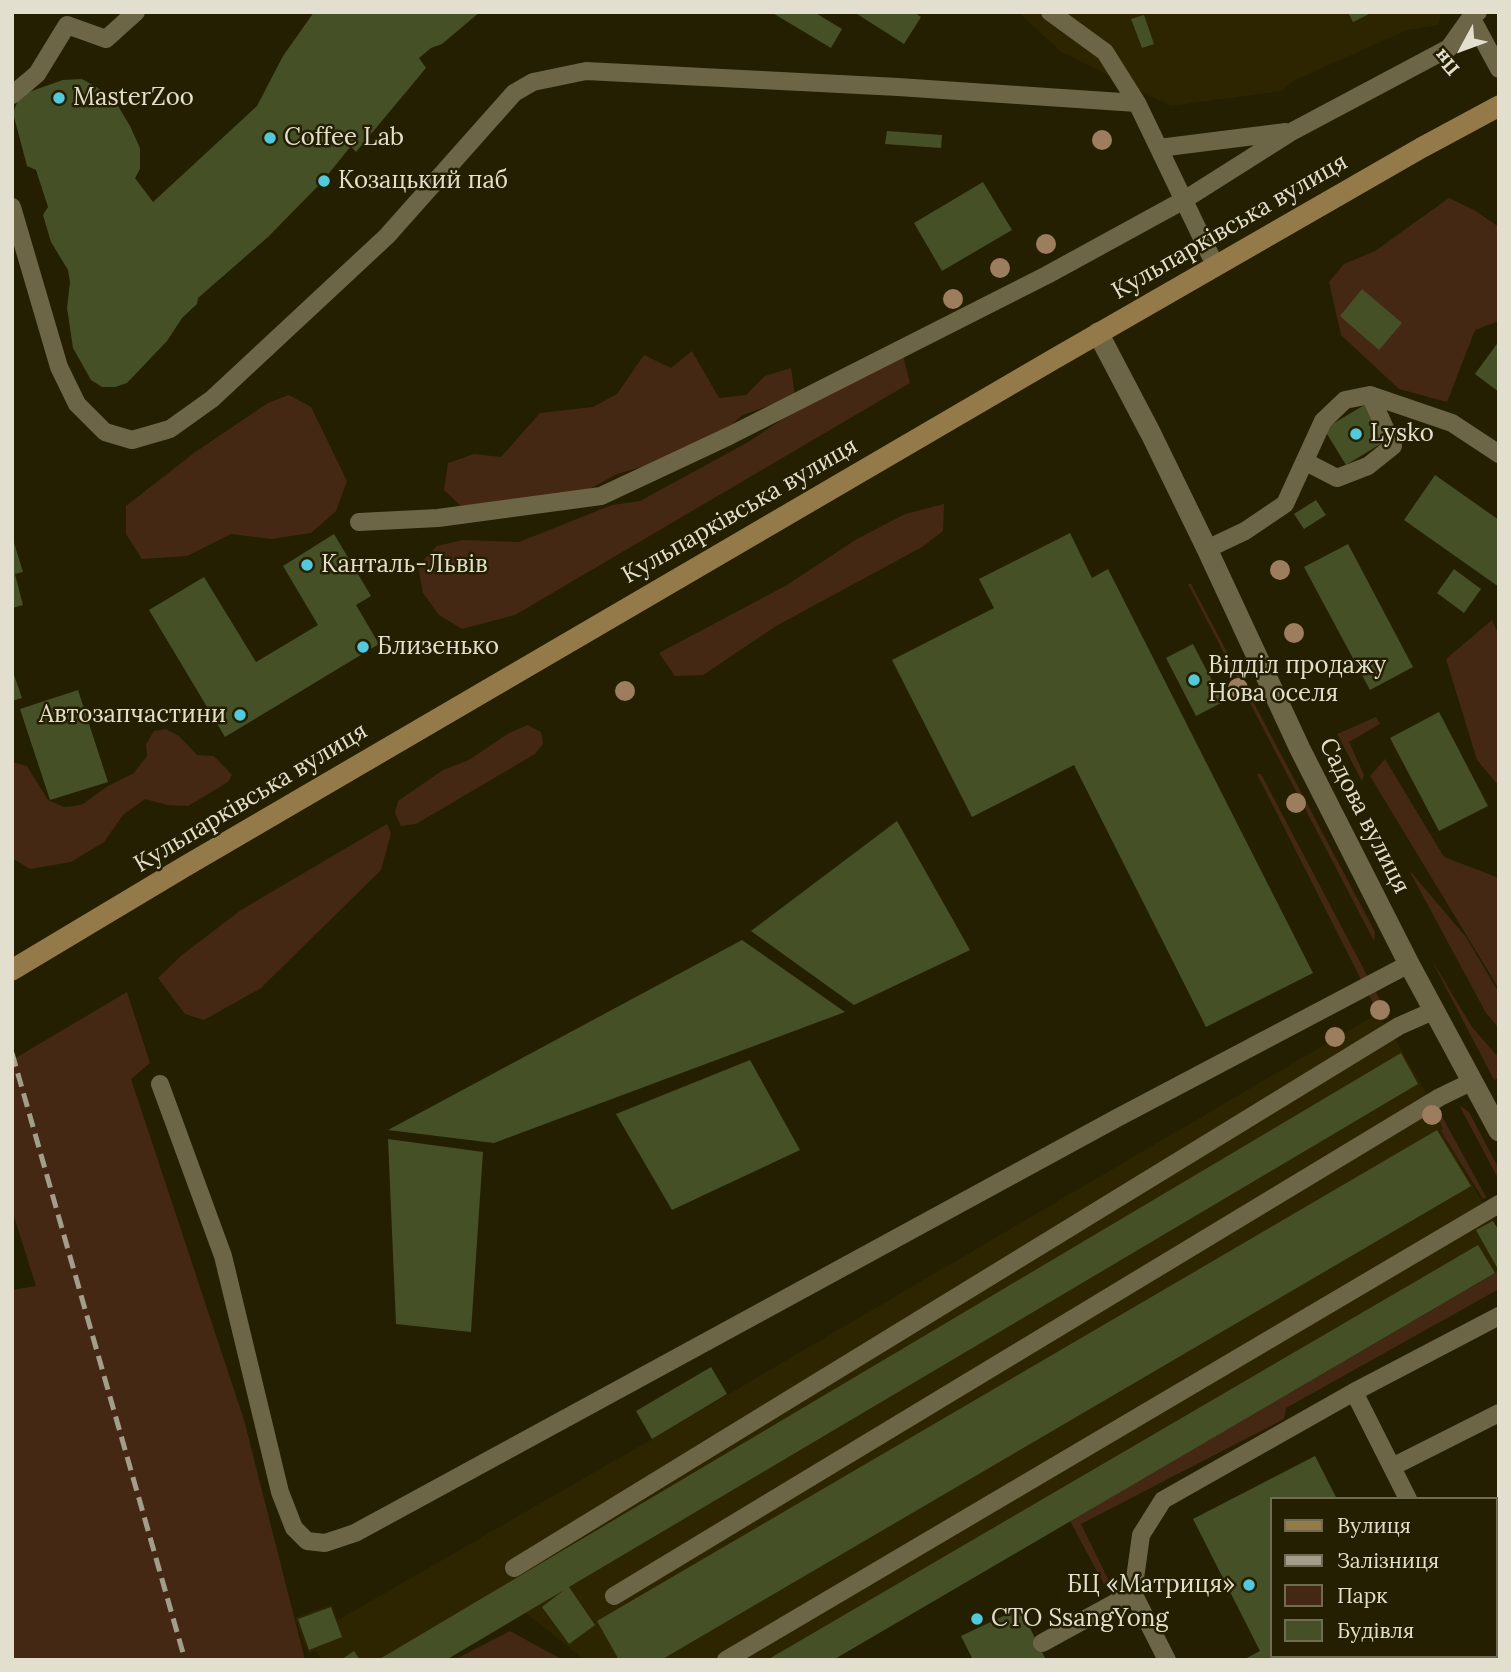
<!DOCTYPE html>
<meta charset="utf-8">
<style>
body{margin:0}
#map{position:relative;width:1511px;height:1672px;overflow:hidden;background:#241f01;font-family:Lora,serif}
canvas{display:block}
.frame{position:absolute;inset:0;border:14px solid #e2dfce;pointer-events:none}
.legend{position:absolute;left:1270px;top:1497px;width:228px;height:161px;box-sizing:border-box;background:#241f01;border:2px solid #706c53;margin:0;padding:9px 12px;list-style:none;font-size:21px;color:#e2dfce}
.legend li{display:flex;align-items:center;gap:14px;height:35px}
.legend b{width:35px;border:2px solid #706c53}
.north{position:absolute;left:1427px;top:14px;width:70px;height:70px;-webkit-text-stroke:5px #241f01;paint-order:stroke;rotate:229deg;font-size:19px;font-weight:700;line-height:28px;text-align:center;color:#e2dfce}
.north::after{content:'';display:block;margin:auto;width:24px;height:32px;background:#e2dfce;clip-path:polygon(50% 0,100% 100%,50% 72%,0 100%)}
</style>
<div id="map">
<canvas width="1511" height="1672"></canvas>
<div class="frame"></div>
<ul class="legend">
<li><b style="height:9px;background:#947a49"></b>Вулиця</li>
<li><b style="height:9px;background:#a29e89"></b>Залізниця</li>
<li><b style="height:19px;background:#452814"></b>Парк</li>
<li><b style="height:19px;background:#465027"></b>Будівля</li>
</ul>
<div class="north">Пн</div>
</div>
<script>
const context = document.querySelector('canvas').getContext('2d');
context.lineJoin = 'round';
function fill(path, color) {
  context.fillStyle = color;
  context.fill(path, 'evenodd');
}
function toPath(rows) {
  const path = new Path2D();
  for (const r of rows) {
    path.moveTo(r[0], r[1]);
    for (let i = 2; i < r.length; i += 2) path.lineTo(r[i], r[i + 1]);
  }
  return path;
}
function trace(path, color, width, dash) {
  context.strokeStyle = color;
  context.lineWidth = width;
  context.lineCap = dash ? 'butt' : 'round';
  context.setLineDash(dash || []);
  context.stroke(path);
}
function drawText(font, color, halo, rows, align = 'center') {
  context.font = font + ' Lora,serif';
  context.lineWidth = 5;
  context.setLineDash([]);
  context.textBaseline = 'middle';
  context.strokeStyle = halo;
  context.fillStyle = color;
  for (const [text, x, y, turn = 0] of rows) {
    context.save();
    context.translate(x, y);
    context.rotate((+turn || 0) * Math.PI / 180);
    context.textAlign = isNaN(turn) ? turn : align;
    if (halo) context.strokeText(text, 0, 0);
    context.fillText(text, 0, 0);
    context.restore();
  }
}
const built = toPath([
 [1018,12,1441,12,1439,25,1407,30,1293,81,1282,91,1171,106,1061,52],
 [1377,1014,1395,1039,1425,1091,1443,1129,1441,1131,1499,1230,1499,1271,833,1660,585,1660,526,1613,446,1660,322,1660,316,1651,308,1653,295,1618,332,1604,338,1620,652,1439]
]);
const green = toPath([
 [1449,198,1474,210,1499,227,1499,317,1496,322,1475,330,1447,402,1399,389,1341,335,1329,282,1344,264,1375,251],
 [692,351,719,398,746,395,765,376,791,368,795,396,743,415,700,450,617,474,568,501,464,509,444,490,448,463,474,454,501,457,540,413,593,407,617,394,644,355,671,368],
 [875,356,903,356,910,383,515,615,462,629,439,615,423,593,418,566,437,546,463,540,519,542,612,505,640,501,750,441],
 [289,395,311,407,347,481,336,511,311,533,271,539,231,534,187,556,142,559,126,534,126,506,194,453,268,403],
 [944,504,943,531,922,547,776,626,703,675,675,676,659,653,787,585,857,539,905,514],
 [1188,584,1191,584,1375,932,1374,941],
 [1492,620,1499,636,1499,786,1477,760,1446,659],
 [1376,717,1380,724,1349,742,1364,775,1362,781,1337,734],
 [528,725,541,732,543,744,535,754,416,824,401,826,395,813,398,801,443,770,469,760,509,733],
 [166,729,179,736,197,755,214,756,232,775,228,782,188,806,168,805,145,799,123,815,104,842,71,862,30,869,12,858,12,762,27,766,48,800,64,807,75,806,83,804,108,786,134,773,147,756,146,744,154,731],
 [1385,759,1444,857,1499,878,1499,989,1370,776],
 [1257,774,1261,774,1389,1017,1382,1021],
 [387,824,391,833,381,870,261,988,204,1020,185,1014,158,978,182,955,241,910],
 [1409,870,1466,937,1499,993,1499,1028,1486,1013],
 [1431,959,1472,1027,1499,1058,1499,1078,1494,1080],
 [127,992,150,1063,131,1079,244,1420,305,1660,12,1660,12,1290,36,1286,12,1210,12,1060],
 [1459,1105,1469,1112,1499,1169,1499,1180],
 [1438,1109,1486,1197,1483,1199,1441,1131,1443,1129,1435,1111],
 [1499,1271,1499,1289,1286,1408,1284,1419,1081,1524,1111,1585,1106,1588,1070,1521],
 [510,1631,563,1660,454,1660]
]);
const building = toPath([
 [314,12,480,12,442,44,431,48,419,58,426,68,356,152,351,146,322,182,268,237,198,298,197,304,182,318,167,341,127,383,115,387,102,387,91,380,73,348,67,308,70,282,68,270,51,242,43,215,48,207,36,170,27,166,13,113,20,95,63,80,82,79,98,88,118,106,130,126,140,148,140,169,135,178,153,202,257,106,283,56],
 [771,12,814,12,842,29,831,48],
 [854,12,914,12,921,17,904,44],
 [1348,12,1373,12,1353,22],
 [1144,15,1154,44,1142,48,1131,19],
 [887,131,942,135,941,148,885,144],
 [983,182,1012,230,942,271,914,223],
 [1362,289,1402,323,1379,350,1340,316],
 [1499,341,1499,392,1475,374],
 [1366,404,1387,440,1346,465,1324,429],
 [1435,475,1499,520,1499,587,1404,520],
 [1316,500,1326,515,1304,529,1294,514],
 [1070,533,1092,578,1108,569,1313,973,1206,1027,1074,765,972,817,892,660,994,608,979,579],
 [334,534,371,596,356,605,379,644,225,737,149,610,204,577,256,662,318,625,283,566],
 [12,536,23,572,15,574,23,605,12,608],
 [1348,544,1413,667,1370,690,1304,567],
 [1454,569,1481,589,1464,613,1437,593],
 [1193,644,1223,702,1196,716,1166,658],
 [12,669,22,698,12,701],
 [78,690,108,782,50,800,20,709],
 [1439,712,1488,806,1439,831,1390,738],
 [897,821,970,950,854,1005,751,931],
 [742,940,845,1012,494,1143,388,1130],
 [1401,1053,1418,1084,569,1587,595,1625,569,1644,542,1607,564,1590,446,1660,378,1660],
 [750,1060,800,1150,672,1210,616,1114],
 [1437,1130,1471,1186,661,1660,619,1660,597,1621],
 [388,1139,483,1152,471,1332,396,1324],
 [1493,1221,1499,1231,1499,1271,1476,1230],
 [1478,1245,1495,1273,833,1660,767,1660],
 [711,1367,727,1394,652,1439,636,1411],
 [1315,1456,1337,1499,1271,1499,1271,1656,1428,1656,1430,1660,1243,1660,1260,1651,1193,1519],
 [331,1607,342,1637,309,1650,298,1619],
 [1020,1608,1046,1660,973,1660,961,1636],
 [354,1651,360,1660,341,1660]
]);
const service = toPath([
 [1050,12,1105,52,1137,103,1215,265],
 [1471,17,1499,69],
 [12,95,37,74,67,25,106,39,136,12],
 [1159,148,1286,132],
 [12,207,59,367,77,404,105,432,132,440,170,429,212,399,387,236,514,93,533,82,586,71,898,87,1137,103],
 [1306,462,1337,478,1368,466,1393,446,1370,395],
 [359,522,438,518,601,496,729,436,1047,275,1184,200,1293,131,1449,48,1471,17,1478,12],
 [1207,549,1245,531,1285,504,1323,421,1345,400,1370,395,1452,423,1499,454],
 [160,1084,223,1256,280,1492,294,1528,307,1541,325,1543,355,1533,401,1508,1117,1118,1409,964],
 [1354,1392,1408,1499],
 [1392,1467,1499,1413],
 [514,1568,1399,1026,1433,1011],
 [614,1596,1440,1097,1473,1081],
 [1042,1643,1133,1593],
 [1488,1656,1490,1660],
 [726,1660,1499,1204],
 [1167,1660,1133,1593,1141,1535,1163,1500,1354,1392,1499,1316]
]);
const tertiary = toPath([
 [1098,333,1151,434,1207,549,1300,749,1409,964,1499,1131]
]);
const primary = toPath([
 [12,970,184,867,1054,359,1421,148,1499,106]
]);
const rail = toPath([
 [12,1053,185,1660]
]);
const trees = [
 [1102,140],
 [1046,244],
 [1000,268],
 [953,299],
 [1280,570],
 [1294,633],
 [1238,688],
 [625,691],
 [1296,803],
 [1380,1010],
 [1335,1037],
 [1432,1115]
];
const markers = [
 [59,98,7,"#53cadc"],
 [270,138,7,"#53cadc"],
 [324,181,7,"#53cadc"],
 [1356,434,7,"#53cadc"],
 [307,565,7,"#53cadc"],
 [363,647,7,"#53cadc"],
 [1194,680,7,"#53cadc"],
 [240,715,7,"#53cadc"],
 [1249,1585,7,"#53cadc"],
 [977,1619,7,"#53cadc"]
];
const poiNames = [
 ["MasterZoo",73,98],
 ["Coffee Lab",284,138],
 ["Козацький паб",338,181],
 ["Lysko",1370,434],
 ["Канталь-Львів",321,565],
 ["Близенько",377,647],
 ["Відділ продажу",1208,666],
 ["Нова оселя",1208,694],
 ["Автозапчастини",226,715,"right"],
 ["БЦ «Матриця»",1235,1585,"right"],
 ["СТО SsangYong",991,1619]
];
const streetNames = [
 ["Кульпарківська вулиця",1230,227,-30],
 ["Кульпарківська вулиця",740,511,-30],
 ["Кульпарківська вулиця",251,798,-31],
 ["Садова вулиця",1364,816,63]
];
fill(built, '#2c2500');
fill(green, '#452814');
fill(building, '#465027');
trace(service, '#6c6647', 18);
trace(tertiary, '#6c6647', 21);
trace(primary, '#947a49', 21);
trace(rail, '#a29e89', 5, [14, 7]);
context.fillStyle = '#9c7d5d';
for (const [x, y] of trees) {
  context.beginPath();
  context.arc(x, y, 10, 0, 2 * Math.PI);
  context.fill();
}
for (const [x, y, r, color] of markers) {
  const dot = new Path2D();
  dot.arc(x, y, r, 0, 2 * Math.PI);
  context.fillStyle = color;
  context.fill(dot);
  trace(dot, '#241f01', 2.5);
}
drawText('24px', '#e2dfce', '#241f01', poiNames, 'left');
drawText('24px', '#e2dfce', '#241f01', streetNames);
</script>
